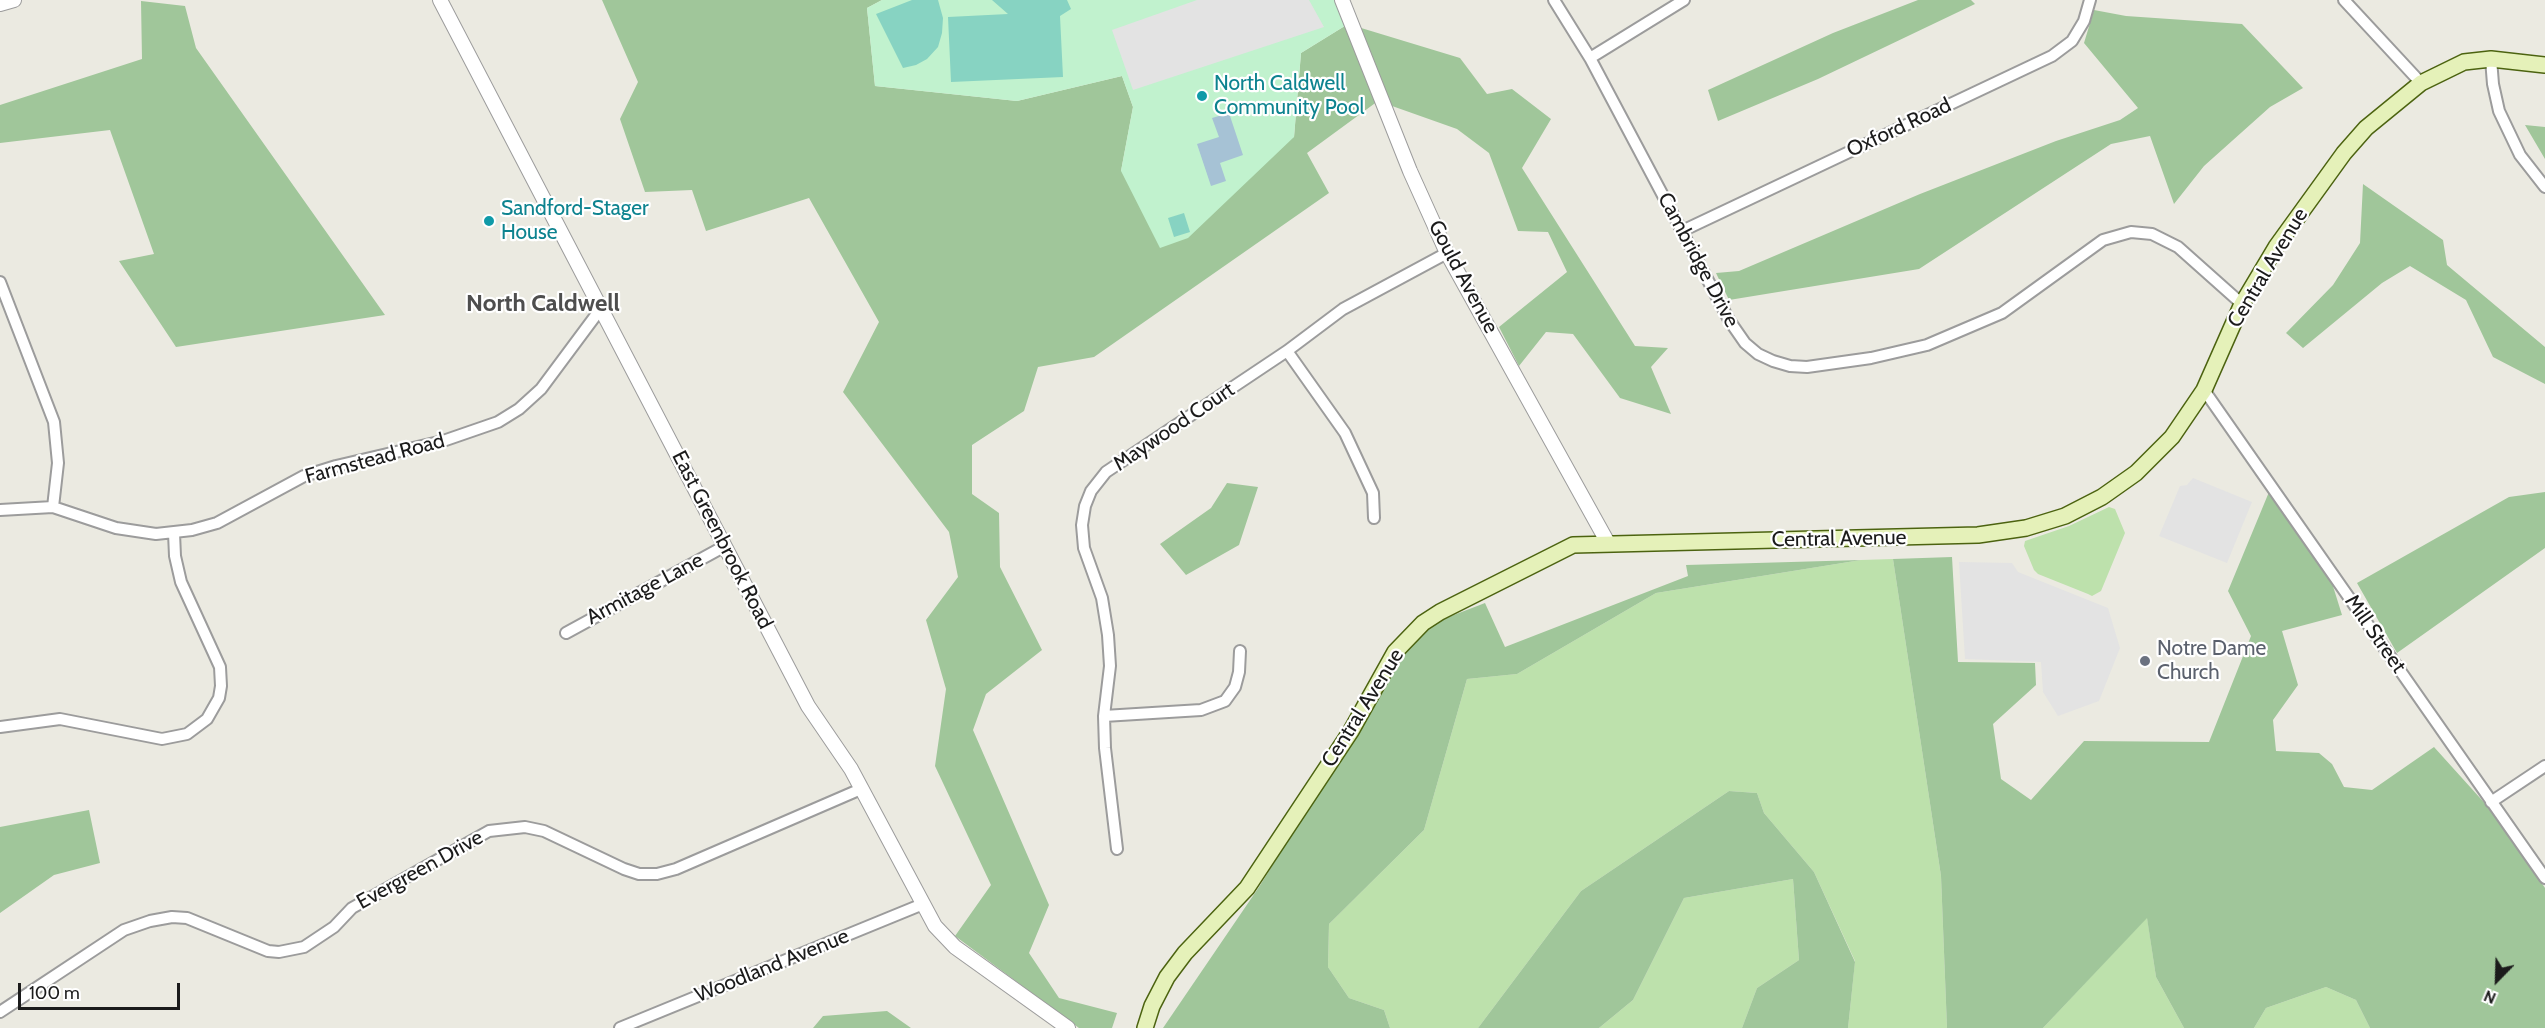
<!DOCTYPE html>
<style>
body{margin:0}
#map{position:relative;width:2545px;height:1028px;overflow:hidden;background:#ebeae1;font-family:Cabin,sans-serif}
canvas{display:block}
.north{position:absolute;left:2467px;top:950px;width:60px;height:60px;-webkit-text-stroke:4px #fff;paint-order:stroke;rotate:203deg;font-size:16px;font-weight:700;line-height:24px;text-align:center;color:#1b1b1b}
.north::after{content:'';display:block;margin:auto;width:21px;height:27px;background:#1b1b1b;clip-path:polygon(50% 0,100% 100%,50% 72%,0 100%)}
.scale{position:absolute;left:18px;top:983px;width:162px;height:27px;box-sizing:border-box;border:3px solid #1b1b1b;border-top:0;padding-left:8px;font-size:18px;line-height:21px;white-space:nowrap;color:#1b1b1b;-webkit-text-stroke:4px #fff;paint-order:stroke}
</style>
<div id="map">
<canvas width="2545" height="1028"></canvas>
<div class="north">N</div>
<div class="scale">100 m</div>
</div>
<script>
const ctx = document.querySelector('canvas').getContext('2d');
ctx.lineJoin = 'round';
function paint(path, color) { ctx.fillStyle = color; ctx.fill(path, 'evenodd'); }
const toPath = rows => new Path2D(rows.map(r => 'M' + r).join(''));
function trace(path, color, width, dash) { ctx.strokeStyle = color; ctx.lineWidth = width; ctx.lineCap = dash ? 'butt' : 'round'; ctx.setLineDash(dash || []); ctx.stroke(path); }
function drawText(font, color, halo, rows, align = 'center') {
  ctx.font = font + ' Cabin,sans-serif'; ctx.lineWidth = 4.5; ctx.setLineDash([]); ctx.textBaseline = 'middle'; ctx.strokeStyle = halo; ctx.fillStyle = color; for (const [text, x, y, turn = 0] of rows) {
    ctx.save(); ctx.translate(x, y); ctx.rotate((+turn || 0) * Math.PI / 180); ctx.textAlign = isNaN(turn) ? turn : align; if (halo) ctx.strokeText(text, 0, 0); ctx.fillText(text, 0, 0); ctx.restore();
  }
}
paint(toPath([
 [2109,507,2115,509,2125,533,2101,591,2092,596,2088,594,2038,574,2034,570,2024,546,2025,541,2069,526],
 [1893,559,1941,876,1947,1028,1848,1028,1855,961,1814,872,1764,813,1757,793,1729,791,1581,891,1478,1028,1390,1028,1384,1010,1349,998,1328,967,1329,924,1424,830,1467,679,1517,674,1656,593,1861,560],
 [1793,879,1799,960,1757,988,1742,1028,1599,1028,1633,1000,1684,898],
 [2147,917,2156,977,2184,1028,2043,1028],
 [2326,987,2356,1000,2370,1028,2254,1028,2266,1008]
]), '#bde1ac');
paint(toPath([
 [602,0,882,0,867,8,875,86,1017,101,1122,76,1133,107,1121,171,1294,137,1301,53,1348,24,1460,58,1487,94,1512,89,1551,119,1522,168,1635,346,1668,348,1651,367,1671,414,1620,398,1573,334,1546,332,1519,366,1499,327,1567,272,1548,232,1518,231,1489,153,1457,129,1378,101,1307,153,1329,193,1094,357,1038,367,1024,411,972,445,972,494,999,513,1000,567,1042,650,986,694,973,730,1049,905,1029,953,1059,998,1117,1013,1112,1028,1079,1028,955,936,991,885,935,766,946,689,926,620,958,577,949,532,843,392,879,322,809,198,706,231,692,190,645,192,620,119,638,82],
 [1918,0,1971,0,1975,4,1818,79,1718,121,1708,90,1833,33],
 [141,1,185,6,196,48,385,315,176,347,119,261,154,254,110,130,0,143,0,105,142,59],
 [2094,10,2126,16,2242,24,2303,88,2270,107,2204,166,2174,204,2150,136,2111,144,1919,269,1729,300,1716,273,1739,271,1920,194,2056,141,2120,120,2138,108,2084,43],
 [2525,125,2545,127,2545,159],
 [2363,184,2443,240,2447,265,2545,347,2545,384,2493,357,2466,300,2410,266,2382,283,2303,348,2286,333,2333,285,2360,243],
 [1227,483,1258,487,1239,545,1186,575,1160,544,1211,508],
 [2269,492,2332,583,2342,615,2282,631,2298,685,2273,720,2276,751,2319,753,2332,764,2344,787,2372,790,2434,747,2499,819,2545,888,2545,1028,2370,1028,2356,1000,2326,987,2266,1008,2254,1028,2184,1028,2156,977,2147,918,2043,1028,1947,1028,1941,876,1893,559,1952,557,1958,662,2035,663,2036,685,1993,724,2001,779,2031,800,2084,741,2209,742,2251,636,2228,591],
 [2545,492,2545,548,2397,653,2357,583,2509,497],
 [1861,560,1656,593,1517,674,1467,679,1424,830,1329,924,1328,967,1349,998,1384,1010,1390,1028,1163,1028,1259,887,1406,651,1433,623,1485,603,1505,647,1688,576,1686,565],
 [1729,791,1757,793,1764,813,1814,872,1855,962,1848,1028,1742,1028,1757,988,1799,960,1793,879,1684,898,1633,1000,1599,1028,1478,1028,1581,891],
 [89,810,100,863,54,875,0,913,0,827],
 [887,1011,911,1028,813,1028,823,1016]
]), '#a0c69a');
paint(toPath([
 [882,0,1335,0,1348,24,1301,53,1294,137,1188,238,1160,248,1121,171,1133,107,1122,76,1017,101,875,86,867,8]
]), '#c1f2ce');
paint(toPath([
 [912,0,938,0,943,18,942,33,938,47,927,59,916,65,903,68,876,14],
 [992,0,1067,0,1071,9,1060,16,1063,77,951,82,948,17,1008,14],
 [1184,213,1190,232,1174,237,1168,218]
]), '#87d3c2');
paint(toPath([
 [1197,0,1309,0,1324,27,1133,90,1112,30],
 [2193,478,2252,502,2227,563,2159,536,2180,486,2187,485],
 [1959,562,2012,563,2018,572,2108,608,2120,648,2099,701,2058,716,2043,692,2041,662,1965,659]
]), '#e3e3e3');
paint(toPath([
 [1229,113,1243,155,1220,163,1226,181,1211,186,1197,144,1219,137,1212,118]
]), '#a6c2d5');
const minor = toPath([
 [1554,0,1590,58,1729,320,1745,343,1758,354,1773,361,1790,366,1807,367,1871,358,1927,345,2002,313,2103,240,2131,232,2152,234,2178,247,2242,304],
 [2344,0,2421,83],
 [1590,58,1684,0],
 [2491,59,2493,84,2499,111,2520,155,2545,187],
 [1682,231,2052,56,2072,41,2084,21,2090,0],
 [0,282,54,422,58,463,53,507],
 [1287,351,1345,433,1373,493,1374,518],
 [2204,390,2545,878],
 [0,510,53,507,116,528,156,534,192,530,217,523,304,476,336,466,443,441,498,422,519,409,541,389,602,307],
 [566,633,725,546],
 [1104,716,1201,710,1225,701,1235,687,1239,672,1240,651],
 [0,727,60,719,162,739,187,734,207,719,219,698,221,686,220,667,181,582,175,556,174,533],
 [2491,802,2545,766],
 [1117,849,1105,748,1104,716,1110,666,1108,635,1102,598,1084,548,1082,525,1085,506,1091,491,1106,472,1287,351,1343,309,1447,253],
 [0,1012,124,930,150,921,172,917,187,918,268,951,279,952,304,947,334,927,352,908,489,831,525,827,544,831,624,869,639,874,657,874,676,869,861,789],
 [620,1028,923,904]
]);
const tertiary = toPath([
 [440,0,808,706,851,769,935,926,955,947,1068,1028],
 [1342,0,1410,171,1447,253,1608,543],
 [0,4,14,0]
]);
const secondary = toPath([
 [1145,1028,1152,1006,1167,977,1185,953,1247,888,1351,731,1395,652,1423,623,1440,612,1573,545,1978,535,2026,528,2065,516,2102,497,2136,473,2172,437,2204,390,2242,304,2276,247,2344,153,2366,128,2421,83,2464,62,2491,59,2545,65]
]);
trace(minor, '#9c9c9c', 14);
trace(tertiary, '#9c9c9c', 16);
trace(secondary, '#4c6310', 18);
trace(minor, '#fff', 10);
trace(tertiary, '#fff', 14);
trace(secondary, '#e5f1b9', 15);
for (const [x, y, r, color] of [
 [1202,96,6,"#0f9aa8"],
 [489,221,6,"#0f9aa8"],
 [2145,661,6,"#6b7280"]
]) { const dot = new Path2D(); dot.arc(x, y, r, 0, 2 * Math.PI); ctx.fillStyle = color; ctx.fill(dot); trace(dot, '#fff', 2); }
drawText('21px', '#0d838f', '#fff', [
 ["North Caldwell",1214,84],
 ["Community Pool",1214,108],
 ["Sandford-Stager",501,209],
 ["House",501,233]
], 'left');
drawText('21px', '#1b1b1b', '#fff', [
 ["Oxford Road",1899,128,-25],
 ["Cambridge Drive",1698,260,62],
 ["Central Avenue",2268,268,-59],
 ["Gould Avenue",1463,277,62],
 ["Maywood Court",1174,427,-34],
 ["Farmstead Road",375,459,-15],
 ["Central Avenue",1839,539,-1],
 ["East Greenbrook Road",722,540,63],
 ["Armitage Lane",645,589,-28],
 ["Mill Street",2375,634,55],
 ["Central Avenue",1363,708,-58],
 ["Evergreen Drive",420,870,-29],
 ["Woodland Avenue",772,966,-22]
]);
drawText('21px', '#5b616d', '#fff', [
 ["Notre Dame",2157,649],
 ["Church",2157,673]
], 'left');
drawText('bold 24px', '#4e4e4e', '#fff', [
 ["North Caldwell",543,304]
]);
</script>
